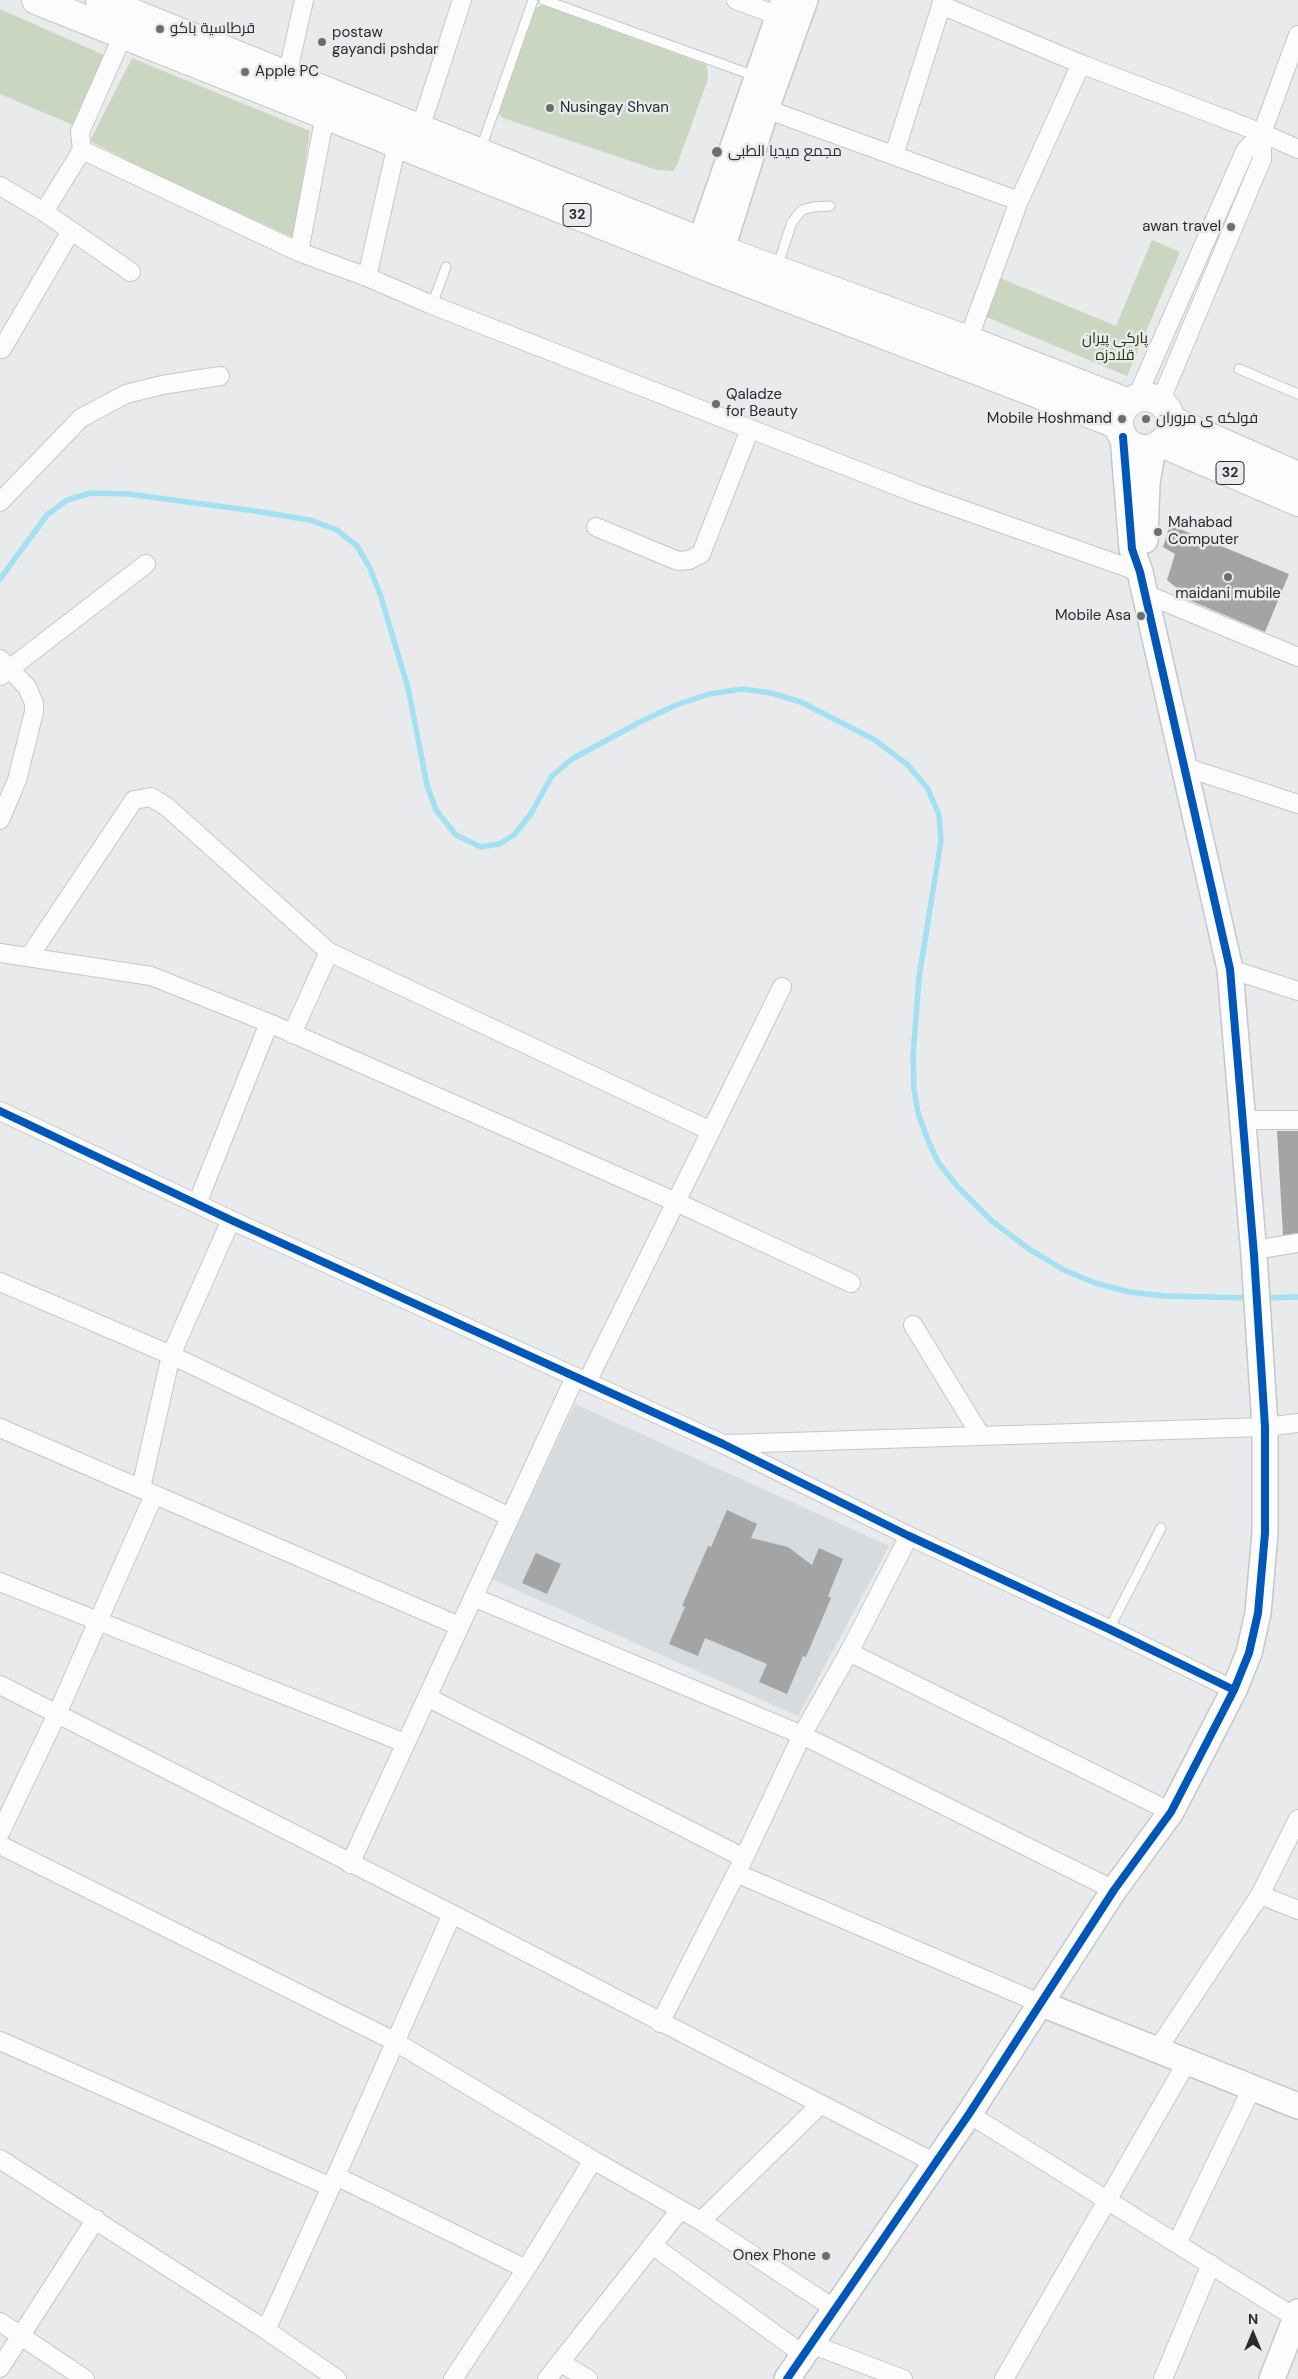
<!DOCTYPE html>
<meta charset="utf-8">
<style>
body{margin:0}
#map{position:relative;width:1298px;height:2379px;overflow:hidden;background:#e9eaec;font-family:"DM Sans",sans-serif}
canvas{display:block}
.north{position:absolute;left:1228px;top:2309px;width:50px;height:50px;-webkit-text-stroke:4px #e8eaed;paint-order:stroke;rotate:0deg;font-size:14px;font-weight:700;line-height:20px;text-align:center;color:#2a2b2c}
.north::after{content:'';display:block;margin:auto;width:18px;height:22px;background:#2a2b2c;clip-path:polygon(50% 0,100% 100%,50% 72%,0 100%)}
</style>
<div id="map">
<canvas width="1298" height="2379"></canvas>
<div class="north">N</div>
</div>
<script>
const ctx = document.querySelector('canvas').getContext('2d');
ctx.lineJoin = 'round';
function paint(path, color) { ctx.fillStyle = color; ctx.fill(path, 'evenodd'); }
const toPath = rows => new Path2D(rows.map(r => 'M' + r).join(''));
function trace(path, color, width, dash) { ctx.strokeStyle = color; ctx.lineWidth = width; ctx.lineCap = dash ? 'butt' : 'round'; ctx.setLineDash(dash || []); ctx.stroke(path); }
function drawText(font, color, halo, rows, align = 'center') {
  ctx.font = font + ' "DM Sans",Cairo,sans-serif'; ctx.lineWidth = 5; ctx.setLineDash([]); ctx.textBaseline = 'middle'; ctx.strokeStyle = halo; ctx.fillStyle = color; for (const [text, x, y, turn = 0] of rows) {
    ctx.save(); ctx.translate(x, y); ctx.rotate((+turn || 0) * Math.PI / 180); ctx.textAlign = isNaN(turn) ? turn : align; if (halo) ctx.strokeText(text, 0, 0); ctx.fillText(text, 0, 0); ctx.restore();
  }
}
paint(toPath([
 [575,1404,889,1546,798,1716,492,1579]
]), '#d5dbdf');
paint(toPath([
 [542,5,707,65,708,79,677,165,673,171,657,170,503,118,499,114,531,14,536,8],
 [0,9,106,56,73,125,0,94],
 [132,58,310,131,294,238,156,175,90,141],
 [1152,240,1180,252,1127,376,984,316,1000,278,1116,326]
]), '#cbd6c0');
trace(toPath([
 [0,579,47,515,67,500,91,493,128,494,255,511,310,520,337,530,357,546,370,568,381,597,408,688,427,785,436,810,456,835,481,847,499,844,514,835,530,815,552,776,572,759,640,722,676,705,709,694,742,689,771,693,801,702,875,740,908,765,928,789,939,815,941,841,919,977,913,1057,914,1089,918,1113,927,1138,938,1162,957,1186,992,1221,1029,1249,1064,1270,1095,1283,1129,1292,1165,1296,1251,1298],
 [1263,1298,1298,1297]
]), '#a3e0f2', 5.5);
paint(toPath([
 [1170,525,1289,574,1265,632,1177,595,1178,589,1167,580,1175,554,1163,547],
 [1277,1131,1298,1131,1298,1233,1283,1235],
 [727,1510,757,1524,751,1538,788,1547,812,1565,819,1548,843,1559,828,1596,831,1598,806,1657,803,1656,787,1694,759,1682,767,1664,705,1638,698,1656,669,1644,685,1607,682,1606,708,1546,711,1547],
 [536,1553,561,1564,547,1594,522,1583]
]), '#a4a4a4');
const lane = toPath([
 [544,0,755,76],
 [480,151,533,0],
 [777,268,792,222,802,210,813,207,830,206],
 [432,305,446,267],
 [1239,369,1298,394],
 [1109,1629,1161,1528]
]);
const street = toPath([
 [736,0,779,16],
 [941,5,1081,64,1262,133,1298,149],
 [285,85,304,0],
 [766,109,1019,201],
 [420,129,462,0],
 [82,150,299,252,367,277,432,305,915,493,1140,572],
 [894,155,943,0],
 [0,186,44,212,131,272],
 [44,212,82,150,80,132,123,35,126,25],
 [299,252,325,115],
 [367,277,397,144],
 [968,340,1019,201,1081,64],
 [2,349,71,231],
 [1136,399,1245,151,1262,133],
 [1160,402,1262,159,1262,133,1298,35],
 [0,502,81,418,126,394,162,385,220,376],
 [596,527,678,561,689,560,701,554,750,429],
 [1143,593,1298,657],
 [0,659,27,687,34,703,34,712,17,780,0,820],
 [0,676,146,564],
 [1182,766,1298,804],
 [0,953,151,976,269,1023,676,1202,851,1283],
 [29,957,134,800,151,797,167,807,329,952,711,1131],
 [1230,969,1298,991],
 [292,1034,329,952],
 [0,1111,231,1220,723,1444,909,1536,1109,1629,1234,1690],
 [1243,1120,1298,1120],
 [197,1204,269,1023],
 [1254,1250,1298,1243],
 [0,1282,171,1355,510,1517],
 [913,1325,981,1436],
 [587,1382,782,987],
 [0,1428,459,1626],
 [726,1444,1265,1427,1298,1423],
 [141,1488,171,1355,231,1220],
 [0,1582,405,1743],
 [473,1597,802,1735,1114,1890],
 [849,1652,1171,1812],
 [0,1685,452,1914,935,2163],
 [427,1697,744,1858],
 [0,1833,57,1714,154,1495],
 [0,1845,394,2041,593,2160,701,2221,835,2309],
 [350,1864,575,1377],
 [736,1873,1042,2004],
 [1260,1895,1298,1910],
 [660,2023,744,1858,802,1735,849,1652,909,1536],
 [0,2041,331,2187],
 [1157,2050,1260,1895,1298,1819],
 [969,2114,1296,2318],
 [0,2159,266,2330,337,2379],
 [336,2176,526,2269],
 [701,2221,820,2105],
 [1177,2243,1252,2088],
 [652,2245,804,2355],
 [0,2322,85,2379],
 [266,2330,331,2187,452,1914],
 [811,2344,903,2379],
 [560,2362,588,2379],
 [0,2368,96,2219],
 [453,2379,526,2269,593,2160],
 [547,2379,680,2210],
 [1004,2379,1187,2062],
 [1163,2379,1211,2264]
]);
const secondary = toPath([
 [694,260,784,0],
 [716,268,766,109,805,0],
 [1145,540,1147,483,1153,447],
 [1042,2004,1298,2106],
 [787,2379,969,2114,1114,1890,1171,1812,1234,1690,1249,1653,1258,1613,1265,1533,1265,1427,1254,1255,1230,969,1140,572,1132,549,1123,437],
 [1272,2379,1298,2312]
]);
const primary = toPath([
 [36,0,715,270,1119,425],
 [100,0,722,250,968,340,1129,403],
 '1119 423a26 26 0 1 1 52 0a26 26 0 1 1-52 0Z',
 [1171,420,1298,476],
 [1161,443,1298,502]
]);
trace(lane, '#c6c7c8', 11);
trace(street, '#c6c7c8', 20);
trace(secondary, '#c6c7c8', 28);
trace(primary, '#c6c7c8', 30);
trace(lane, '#fcfcfc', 9);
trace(street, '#fcfcfc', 18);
trace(secondary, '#fcfcfc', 25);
trace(primary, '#fcfcfc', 28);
trace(toPath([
 [0,1111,231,1220,723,1444,909,1536,1109,1629,1234,1690],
 [787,2379,969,2114,1114,1890,1171,1812,1234,1690,1249,1653,1258,1613,1265,1533,1265,1427,1254,1255,1230,969,1140,572,1132,549,1123,437]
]), '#0057b8', 8);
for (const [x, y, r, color] of [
 [160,29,5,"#6d6e6f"],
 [322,42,5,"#6d6e6f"],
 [245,72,5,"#6d6e6f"],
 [550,108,5,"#6d6e6f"],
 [717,152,6,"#6d6e6f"],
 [1231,227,5,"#6d6e6f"],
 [716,404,5,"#6d6e6f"],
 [1122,419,5,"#6d6e6f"],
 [1146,419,5,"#6d6e6f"],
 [1158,532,5,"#6d6e6f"],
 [1228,577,5,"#6d6e6f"],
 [1141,616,5,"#6d6e6f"],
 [826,2256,5,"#6d6e6f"]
]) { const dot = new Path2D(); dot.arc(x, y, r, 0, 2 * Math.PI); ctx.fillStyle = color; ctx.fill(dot); trace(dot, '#e8eaed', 2); }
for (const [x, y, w] of [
 [577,215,28],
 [1230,473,28]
]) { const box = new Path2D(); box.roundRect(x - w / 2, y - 11.5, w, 23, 4); ctx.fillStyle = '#e8eaed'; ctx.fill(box); trace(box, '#2a2b2c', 1); }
drawText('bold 14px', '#2a2b2c', null, [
 ["32",577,215],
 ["32",1230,473]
]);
drawText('15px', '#2a2b2c', '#e8eaed', [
 ["قرطاسية باكو",170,29],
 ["postaw",332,33],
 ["gayandi pshdar",332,50],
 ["Apple PC",255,72],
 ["Nusingay Shvan",560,108],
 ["مجمع میدیا الطبی",728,152],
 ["awan travel",1221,227,"right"],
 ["Qaladze",726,395],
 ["for Beauty",726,412],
 ["Mobile Hoshmand",1112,419,"right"],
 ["فولکه ی مروران",1156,419],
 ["Mahabad",1168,523],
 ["Computer",1168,540],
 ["maidani mubile",1228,594,"center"],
 ["Mobile Asa",1131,616,"right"],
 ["Onex Phone",816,2256,"right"]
], 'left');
drawText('15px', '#253506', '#e8eaed', [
 ["پارکی پیران",1115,339],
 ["قلادزه",1115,356]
]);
</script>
